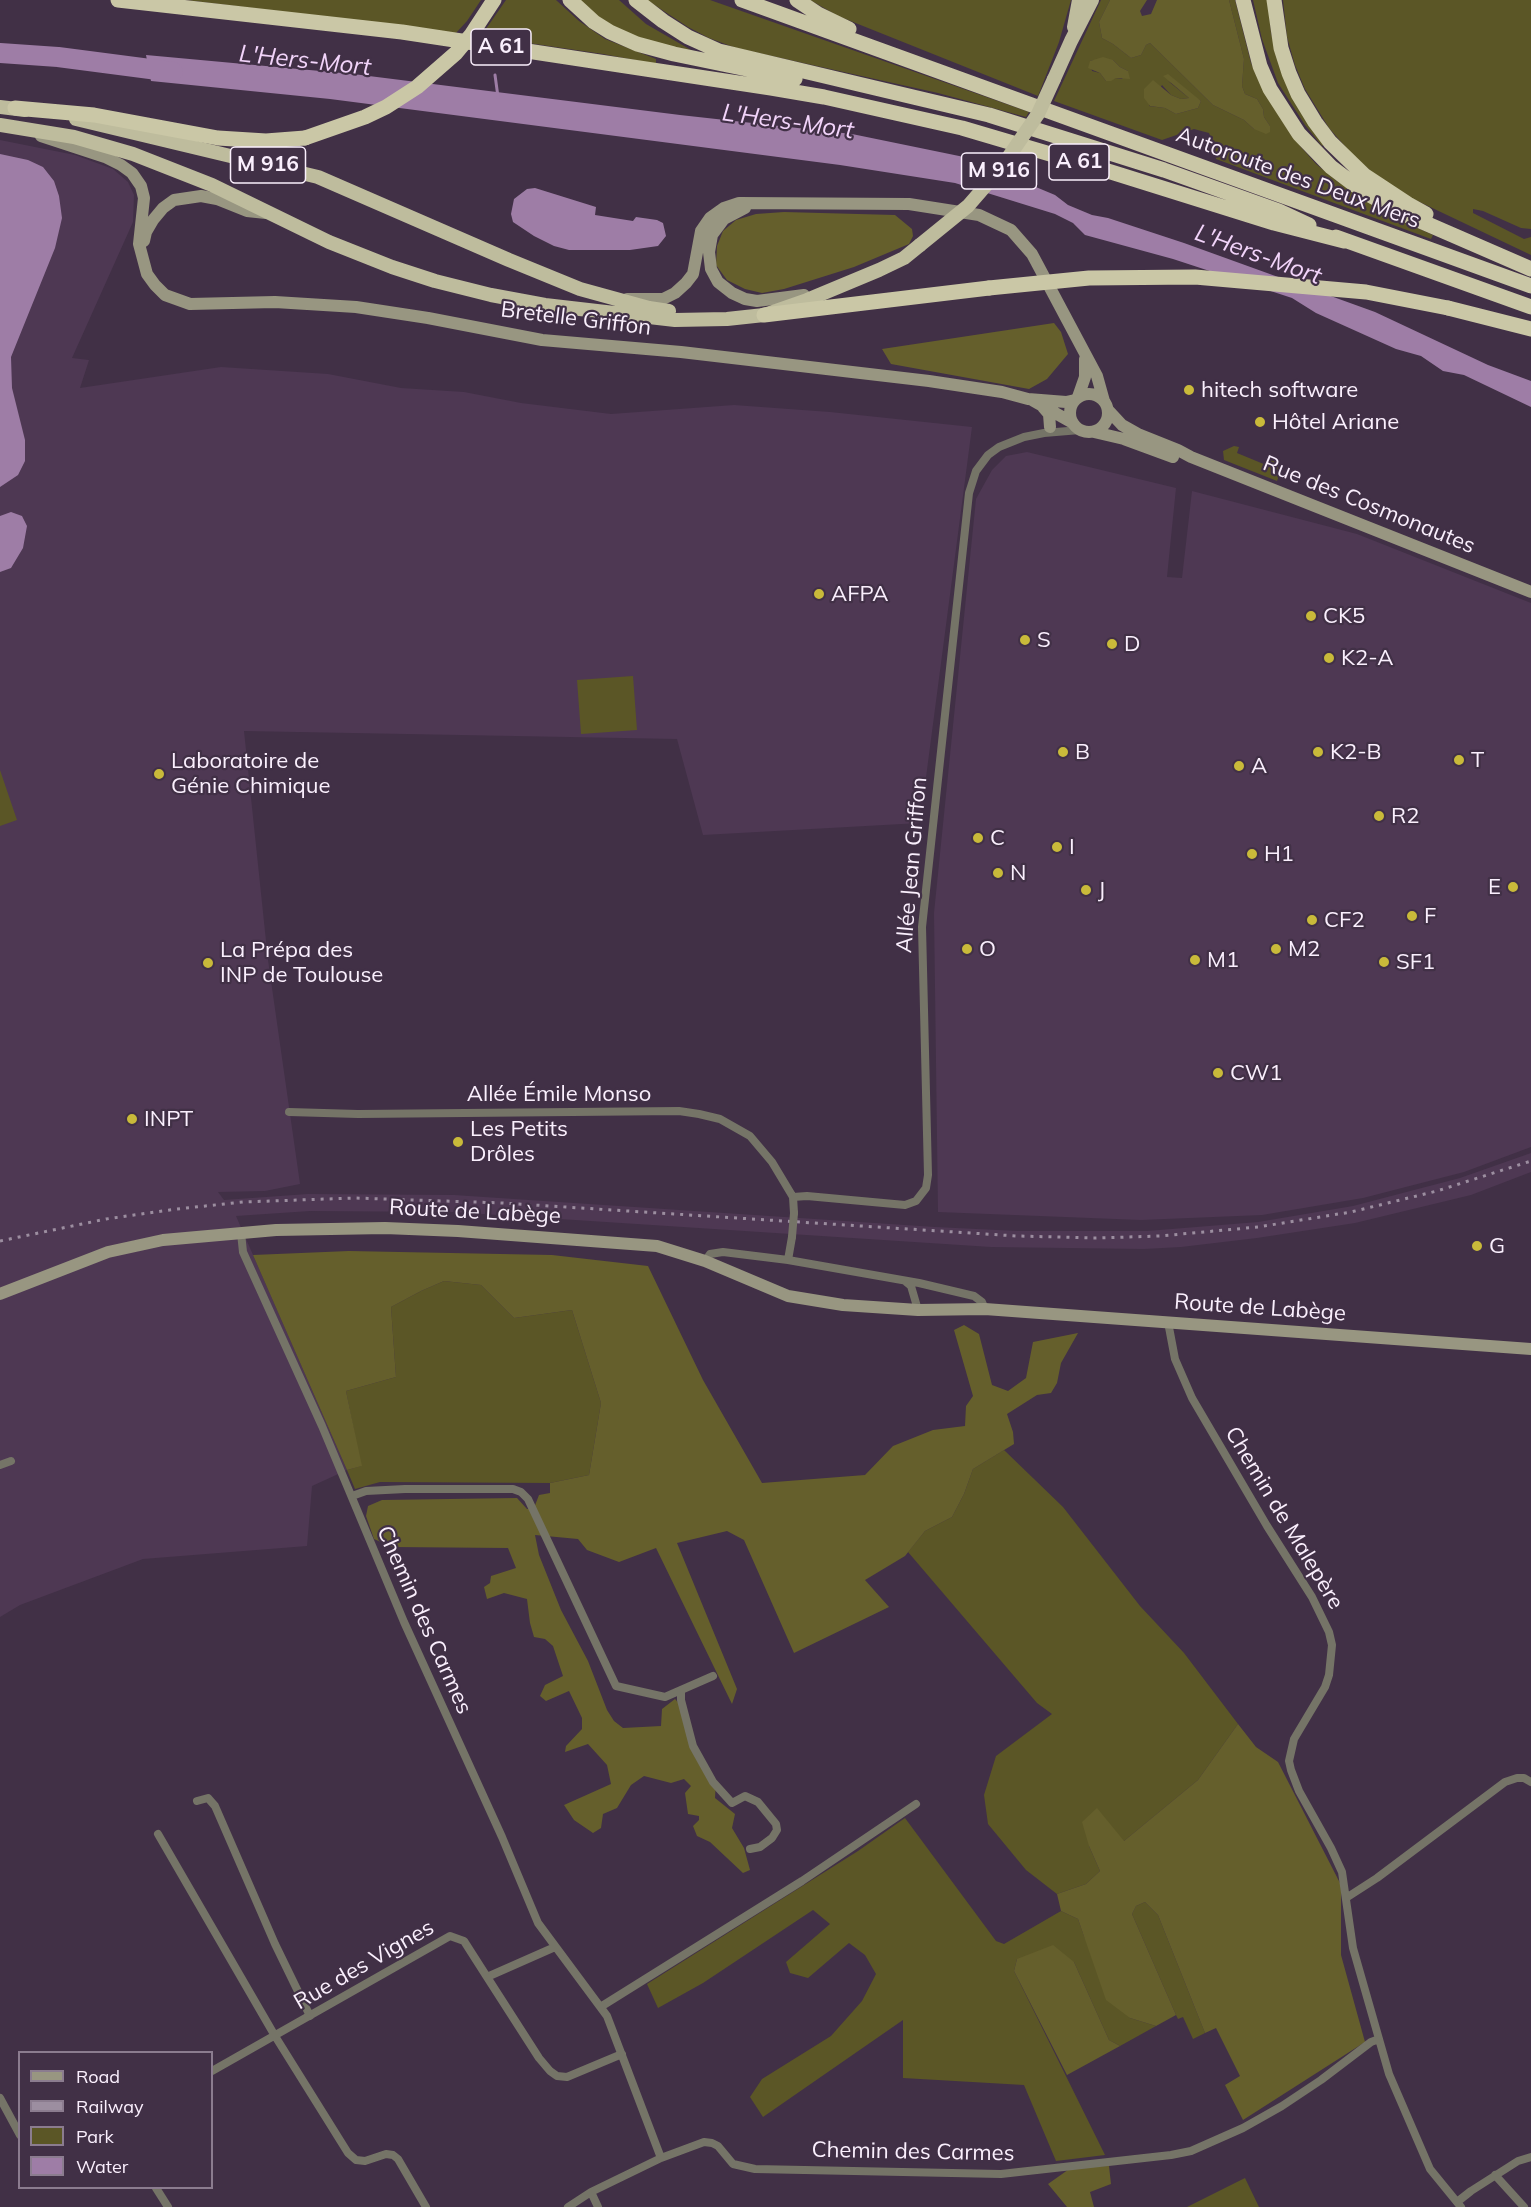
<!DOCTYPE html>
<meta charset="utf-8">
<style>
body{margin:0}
#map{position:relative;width:1531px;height:2207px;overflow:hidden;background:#413046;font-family:Mulish,sans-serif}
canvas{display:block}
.legend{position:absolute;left:18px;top:2051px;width:195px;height:138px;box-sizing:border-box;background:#413046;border:2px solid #8b7c8f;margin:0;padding:8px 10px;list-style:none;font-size:18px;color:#faeffd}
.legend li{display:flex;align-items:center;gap:12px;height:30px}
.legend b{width:30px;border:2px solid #8b7c8f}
</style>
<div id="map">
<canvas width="1531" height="2207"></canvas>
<ul class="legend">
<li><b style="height:8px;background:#989681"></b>Road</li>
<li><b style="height:8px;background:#9c8ea0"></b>Railway</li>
<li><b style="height:16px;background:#5b5626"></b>Park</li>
<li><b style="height:16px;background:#9e7da6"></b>Water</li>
</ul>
</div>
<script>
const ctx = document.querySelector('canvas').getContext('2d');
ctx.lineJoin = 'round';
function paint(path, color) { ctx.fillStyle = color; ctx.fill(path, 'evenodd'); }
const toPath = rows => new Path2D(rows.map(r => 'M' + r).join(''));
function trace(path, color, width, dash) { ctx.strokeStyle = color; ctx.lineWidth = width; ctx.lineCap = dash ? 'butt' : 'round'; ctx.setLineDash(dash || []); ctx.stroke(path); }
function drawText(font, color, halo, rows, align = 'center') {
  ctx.font = font + ' Mulish,sans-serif'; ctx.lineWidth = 4.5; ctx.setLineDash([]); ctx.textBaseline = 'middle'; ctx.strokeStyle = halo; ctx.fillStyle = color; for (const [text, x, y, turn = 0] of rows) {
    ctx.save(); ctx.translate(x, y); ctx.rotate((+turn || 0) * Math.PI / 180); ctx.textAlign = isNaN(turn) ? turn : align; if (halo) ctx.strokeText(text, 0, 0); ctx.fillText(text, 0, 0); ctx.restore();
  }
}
paint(toPath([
 [0,140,75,155,113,169,128,182,134,195,133,222,72,358,89,360,80,388,221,367,328,374,401,388,464,392,521,403,611,414,734,405,830,412,972,427,920,823,703,835,677,739,244,731,268,960,300,1184,265,1191,218,1192,224,1200,308,1194,454,1195,935,1227,1018,1231,1147,1231,1258,1222,1353,1206,1460,1178,1531,1153,1531,1172,1471,1195,1355,1223,1257,1238,1181,1247,1144,1249,991,1247,452,1212,310,1211,236,1216,347,1470,312,1486,307,1546,143,1559,20,1605,0,1617],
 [1027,452,1176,488,1167,577,1182,578,1192,491,1357,534,1531,603,1531,1147,1464,1172,1363,1198,1262,1215,1141,1220,938,1212,934,913,976,499,992,470,1006,456]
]), '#4e3853');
paint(toPath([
 [186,0,481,0,467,21,456,33],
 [506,0,556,0,579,21,605,39,656,59,656,64,603,54,481,36],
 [577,0,619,0,646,24,691,50,655,44,610,26],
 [647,0,710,0,1029,112,1026,117,938,93,736,48,709,38,688,27],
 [810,0,1071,0,1059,42,1038,96,838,16],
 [1101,0,1110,0,1099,22,1102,38,1113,44,1131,58,1141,55,1146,45,1150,43,1213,105,1244,120,1254,129,1270,126,1264,117,1263,109,1257,99,1245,94,1242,86,1244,59,1229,0,1235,0,1251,63,1259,81,1285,125,1301,147,1316,164,1337,181,1393,217,1433,235,1431,239,1216,159,1214,145,1209,133,1194,129,1162,140,1054,101],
 [1095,60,1113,60,1120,67,1128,71,1122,79,1116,78,1106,81,1100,73,1092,71,1090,61],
 [1168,81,1201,101,1198,108,1176,114,1165,108,1149,106,1162,85,1171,95,1181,99,1189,98],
 [1253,0,1268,0,1271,33,1280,63,1325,143,1322,146,1305,125,1278,83,1262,39],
 [1283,0,1531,0,1531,229,1521,228,1483,211,1473,209,1473,213,1524,239,1531,237,1531,255,1405,195,1374,174,1350,152,1329,128,1305,89,1295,65,1287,37],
 [1234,446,1239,447,1237,453,1266,465,1268,459,1276,462,1281,471,1277,481,1224,460,1223,451],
 [633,676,637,730,581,734,577,680],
 [0,770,17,820,0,826],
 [444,1281,481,1285,514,1318,572,1310,601,1403,589,1475,550,1483,380,1482,355,1489,347,1470,361,1466,346,1391,396,1377,391,1307,421,1291],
 [1004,1450,1063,1507,1140,1606,1184,1653,1238,1724,1198,1780,1124,1841,1089,1846,1100,1871,1086,1884,1057,1894,1026,1870,988,1824,984,1795,996,1756,1052,1714,1037,1703,908,1552,925,1531,952,1517,964,1494,973,1469],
 [905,1818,996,1941,1004,1944,1061,1911,1078,1919,1084,1936,1130,2018,1156,2026,1120,2046,1109,2040,1074,1962,1017,1959,1014,1971,1105,2155,1056,2161,1024,2085,903,2078,903,2020,763,2117,750,2097,762,2079,831,2036,862,2001,876,1974,865,1955,849,1943,808,1978,790,1973,786,1962,830,1924,813,1910,703,1983,658,2008,647,1984,858,1851],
 [1145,1902,1158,1915,1205,2033,1193,2039,1183,2017,1178,2019,1176,2015,1132,1914,1136,1906],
 [1245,2178,1259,2207,1187,2207]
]), '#5b5626');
paint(toPath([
 [1110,0,1147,0,1140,11,1142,16,1151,14,1157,0,1229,0,1244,59,1242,86,1245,94,1257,99,1263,109,1264,117,1270,126,1270,132,1266,134,1254,129,1244,120,1213,105,1150,43,1146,45,1141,55,1131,58,1113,44,1102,38,1099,22],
 [1103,57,1113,60,1120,67,1128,71,1130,79,1116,78,1111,81,1106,81,1100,73,1088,68,1090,61],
 [1168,74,1201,101,1198,108,1176,114,1165,108,1150,106,1144,98,1144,89,1153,80,1171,95,1181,99,1189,98,1163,76],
 [784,212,895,215,912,229,913,236,909,244,854,267,784,289,762,293,745,289,727,280,716,265,717,246,723,231,736,220,756,214],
 [1054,323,1061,332,1068,354,1047,379,1029,389,891,364,882,349],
 [349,1251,552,1255,648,1266,703,1380,762,1483,865,1475,893,1446,933,1430,965,1426,966,1406,973,1396,954,1330,964,1325,979,1334,992,1385,1008,1391,1026,1378,1033,1342,1078,1333,1061,1363,1057,1383,1051,1393,1037,1395,1007,1414,1013,1432,1014,1444,973,1469,964,1494,952,1517,925,1531,905,1556,865,1580,889,1607,794,1653,744,1540,727,1531,677,1543,737,1689,732,1704,656,1548,619,1562,587,1550,578,1539,535,1535,539,1555,561,1610,588,1661,607,1710,614,1721,623,1728,661,1726,662,1709,675,1699,685,1710,695,1744,716,1781,715,1798,735,1814,732,1828,744,1848,750,1870,743,1873,710,1842,697,1836,693,1826,699,1820,699,1816,688,1814,685,1793,691,1786,684,1779,671,1783,644,1776,631,1785,617,1808,603,1814,601,1828,593,1833,574,1820,564,1805,611,1784,607,1765,588,1744,565,1752,566,1746,582,1729,582,1718,569,1691,546,1701,540,1696,545,1685,563,1676,553,1646,545,1639,534,1637,530,1623,527,1599,504,1593,487,1599,484,1587,490,1583,491,1576,516,1568,508,1548,392,1547,374,1539,366,1516,368,1506,382,1500,517,1498,527,1509,534,1508,539,1495,550,1493,550,1483,589,1475,601,1403,572,1310,514,1318,481,1285,444,1281,421,1291,391,1307,396,1377,346,1391,362,1466,347,1470,253,1255],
 [1238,1724,1256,1747,1278,1762,1341,1885,1341,1955,1365,2042,1243,2120,1225,2085,1240,2076,1216,2028,1205,2033,1158,1915,1145,1902,1136,1906,1132,1914,1176,2015,1156,2026,1130,2018,1106,2000,1078,1919,1061,1911,1057,1894,1086,1884,1100,1871,1089,1846,1082,1822,1097,1808,1124,1841,1198,1780],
 [1053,1945,1074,1962,1109,2040,1120,2046,1067,2075,1014,1971,1017,1959],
 [1109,2166,1111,2184,1090,2192,1094,2207,1067,2207,1048,2184,1072,2167]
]), '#655f2c');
paint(toPath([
 [146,55,353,74,680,115,852,134,964,157,1055,195,1068,205,1092,215,1108,218,1184,243,1375,312,1488,365,1531,381,1531,407,1464,375,1443,371,1421,356,1396,349,1316,313,1292,298,1173,259,1085,235,1073,223,1055,214,955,183,840,165,330,99,151,81],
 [0,154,28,160,43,167,54,181,59,196,62,218,55,248,11,357,12,388,25,440,25,461,18,475,0,487],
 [535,188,596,207,595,215,633,221,636,217,657,220,663,223,666,236,658,246,630,250,569,250,554,246,534,236,513,222,511,214,514,199,527,189],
 [11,512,22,516,27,526,23,548,11,568,0,572,0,516]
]), '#9e7da6');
trace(toPath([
 [495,75,498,97]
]), '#9e7da6', 3);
trace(toPath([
 [0,53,58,57,173,72]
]), '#9e7da6', 20);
trace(toPath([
 [289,1112,358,1114,679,1111,699,1114,720,1119,750,1136,772,1162,793,1197,794,1213],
 [793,1197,807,1196,905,1205,916,1201,926,1188,928,1175,922,927,969,493,976,471,988,455,999,447,1024,437,1044,433,1080,430],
 [241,1233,243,1252,322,1426,404,1622,502,1837,538,1923,607,2016,661,2158],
 [788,1260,792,1237],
 [705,1261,710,1254,723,1252,788,1260,919,1283,974,1296,982,1302,985,1309],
 [906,1282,911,1286,918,1310],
 [1168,1322,1175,1359,1192,1398,1267,1526,1312,1597,1329,1632,1332,1645,1329,1675,1325,1687,1294,1739,1289,1761,1291,1770,1299,1791,1331,1848,1342,1872,1353,1948,1389,2074,1430,2169,1461,2207],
 [0,1465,11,1461],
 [352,1496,366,1491,405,1489,513,1489,521,1492,528,1499,616,1686,665,1697,713,1676],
 [681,1690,681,1700,693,1746,713,1782,732,1803,745,1796,758,1802,776,1824,777,1830,772,1838,760,1847,750,1849],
 [197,1801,208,1798,215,1806,275,1944,310,2016],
 [158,1834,275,2036,348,2153,356,2160,365,2161,386,2154,393,2155,398,2159,426,2207],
 [1346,1898,1377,1878,1505,1782,1517,1778,1524,1778,1531,1782],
 [487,1977,539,2058,550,2071,557,2076,567,2077,622,2054],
 [602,2006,802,1881,916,1804],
 [212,2071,450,1936,464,1941,487,1977,555,1947],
 [0,2098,20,2135],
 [1495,2175,1524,2207],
 [156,2188,168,2207],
 [591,2192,598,2207],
 [1457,2202,1471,2191,1518,2161,1531,2157],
 [568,2207,591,2192,661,2158,704,2142,712,2143,718,2146,733,2164,755,2169,1001,2174,1171,2155,1191,2151,1243,2128,1282,2106,1321,2080,1371,2042,1379,2039]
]), '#757467', 8);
trace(toPath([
 [41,136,105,157,121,165,132,173,141,186,144,198,139,244,147,274,155,285,165,295,190,304,275,302,356,307,428,318,542,340,681,352,929,381,1002,392,1028,399,1066,402,1075,400],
 [745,208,724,219,712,235,709,252,711,269,718,282,732,293,745,299,757,301,804,295],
 [144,241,146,232,153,220,163,208,174,200,201,196,217,199,247,211,266,213],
 [627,299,663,299,675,293,686,283,693,274,701,231,710,218,724,208,739,203,909,204,979,215,1011,230,1032,254,1097,376,1104,401],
 '1070 413a19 19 0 1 1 38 0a19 19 0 1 1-38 0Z',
 [1078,397,1085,377,1085,359],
 [1032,400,1073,423],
 [1043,407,1049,414,1050,427],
 [1109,411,1122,425,1138,434,1178,450,1191,457,1531,592],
 [1094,432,1124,439,1173,457],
 [0,1294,108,1252,163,1240,276,1230,385,1228,458,1231,657,1246,705,1261,788,1296,843,1305,918,1310,985,1309,1531,1349]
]), '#989681', 12);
trace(toPath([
 [1074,27,1079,0],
 [1054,79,1071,41,1092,0],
 [0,107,25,110],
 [76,119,318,177,509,260,580,289,649,308,669,311],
 [0,125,74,137,133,154,212,185,329,242,392,267,435,281,491,295,545,305,675,320,727,319,764,315,807,300,879,270,904,258,920,245]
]), '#bebc9d', 14);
trace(toPath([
 [118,0,402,32,771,88,824,97,962,128,1111,172,1274,223,1344,241],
 [570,0,594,22,610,32,637,44,674,54,795,79],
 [636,0,663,21,688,37,719,51,989,115,1164,170,1279,211,1309,225],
 [742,0,1531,286],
 [797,0,818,14,849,29],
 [1243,0,1260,66,1270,89,1299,134,1331,167,1364,192,1402,213,1531,269],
 [1274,0,1281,48,1289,73,1298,94,1315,122,1330,142,1364,175,1408,204,1426,214],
 [15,108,94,115,218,138,266,141,305,138],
 [1336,237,1531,307],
 [1448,308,1531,329],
 [764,315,989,288]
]), '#cac7a6', 15);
trace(toPath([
 [0,1241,106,1219,177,1209,243,1202,355,1198,503,1203,1017,1236,1096,1238,1160,1236,1258,1227,1351,1212,1437,1191,1531,1161]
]), '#9c8ea0', 3, [3, 6]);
trace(toPath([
 [792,1237,794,1213]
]), '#757467', 8);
trace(toPath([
 [920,245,968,206,1001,168,1038,114,1054,79]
]), '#bebc9d', 14);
trace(toPath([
 [305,138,365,117,386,107,417,87,456,53,471,35,494,0],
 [989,288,1089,278,1195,277,1366,292,1448,308]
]), '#cac7a6', 15);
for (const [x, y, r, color] of [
 [1189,390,6,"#c9ba3a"],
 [1260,422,6,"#c9ba3a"],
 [819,594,6,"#c9ba3a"],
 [1311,616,6,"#c9ba3a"],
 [1025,640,6,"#c9ba3a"],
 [1112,644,6,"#c9ba3a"],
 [1329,658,6,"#c9ba3a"],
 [1063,752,6,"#c9ba3a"],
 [1318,752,6,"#c9ba3a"],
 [1459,760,6,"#c9ba3a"],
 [1239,766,6,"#c9ba3a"],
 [159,774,6,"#c9ba3a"],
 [1379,816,6,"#c9ba3a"],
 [978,838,6,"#c9ba3a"],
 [1057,847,6,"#c9ba3a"],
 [1252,854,6,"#c9ba3a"],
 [998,873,6,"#c9ba3a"],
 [1513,887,6,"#c9ba3a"],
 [1086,890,6,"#c9ba3a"],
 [1412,916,6,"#c9ba3a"],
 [1312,920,6,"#c9ba3a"],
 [967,949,6,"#c9ba3a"],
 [1276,949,6,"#c9ba3a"],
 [1195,960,6,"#c9ba3a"],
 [1384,962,6,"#c9ba3a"],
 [208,963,6,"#c9ba3a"],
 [1218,1073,6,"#c9ba3a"],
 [132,1119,6,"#c9ba3a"],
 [458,1142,6,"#c9ba3a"],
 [1477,1246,6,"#c9ba3a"]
]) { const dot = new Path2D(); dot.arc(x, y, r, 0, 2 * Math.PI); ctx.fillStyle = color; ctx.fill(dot); trace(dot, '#413046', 2); }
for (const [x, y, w] of [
 [501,47,60],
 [1079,162,60],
 [268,165,75],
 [999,171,75]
]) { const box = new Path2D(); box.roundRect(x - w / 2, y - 18, w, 36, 4.5); ctx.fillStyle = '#413046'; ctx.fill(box); trace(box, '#faeffd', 1.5); }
drawText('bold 21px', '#faeffd', null, [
 ["A 61",501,47],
 ["A 61",1079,162],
 ["M 916",268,165],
 ["M 916",999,171]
]);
drawText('22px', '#faeffd', '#413046', [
 ["Autoroute des Deux Mers",1298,178,20],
 ["Bretelle Griffon",576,319,7],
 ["Rue des Cosmonautes",1369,505,22],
 ["Allée Jean Griffon",912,865,-85],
 ["Allée Émile Monso",559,1094],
 ["Route de Labège",475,1212,3],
 ["Route de Labège",1260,1308,4],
 ["Chemin de Malepère",1284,1518,59],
 ["Chemin des Carmes",424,1620,66],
 ["Rue des Vignes",364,1965,-30],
 ["Chemin des Carmes",913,2152,1]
]);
drawText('22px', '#faeffd', '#413046', [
 ["hitech software",1201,390],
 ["Hôtel Ariane",1272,422],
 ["AFPA",831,594],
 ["CK5",1323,616],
 ["S",1037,640],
 ["D",1124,644],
 ["K2-A",1341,658],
 ["B",1075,752],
 ["K2-B",1330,752],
 ["T",1471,760],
 ["Laboratoire de",171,761],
 ["Génie Chimique",171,786],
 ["A",1251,766],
 ["R2",1391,816],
 ["C",990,838],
 ["I",1069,847],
 ["H1",1264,854],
 ["N",1010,873],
 ["E",1501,887,"right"],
 ["J",1098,890],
 ["F",1424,916],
 ["CF2",1324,920],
 ["O",979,949],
 ["M2",1288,949],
 ["La Prépa des",220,950],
 ["INP de Toulouse",220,975],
 ["M1",1207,960],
 ["SF1",1396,962],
 ["CW1",1230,1073],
 ["INPT",144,1119],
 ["Les Petits",470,1129],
 ["Drôles",470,1154],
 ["G",1489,1246]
], 'left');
drawText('italic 24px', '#f2d4fa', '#413046', [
 ["L'Hers-Mort",305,61,6],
 ["L'Hers-Mort",788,122,8],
 ["L'Hers-Mort",1258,255,20]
]);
</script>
